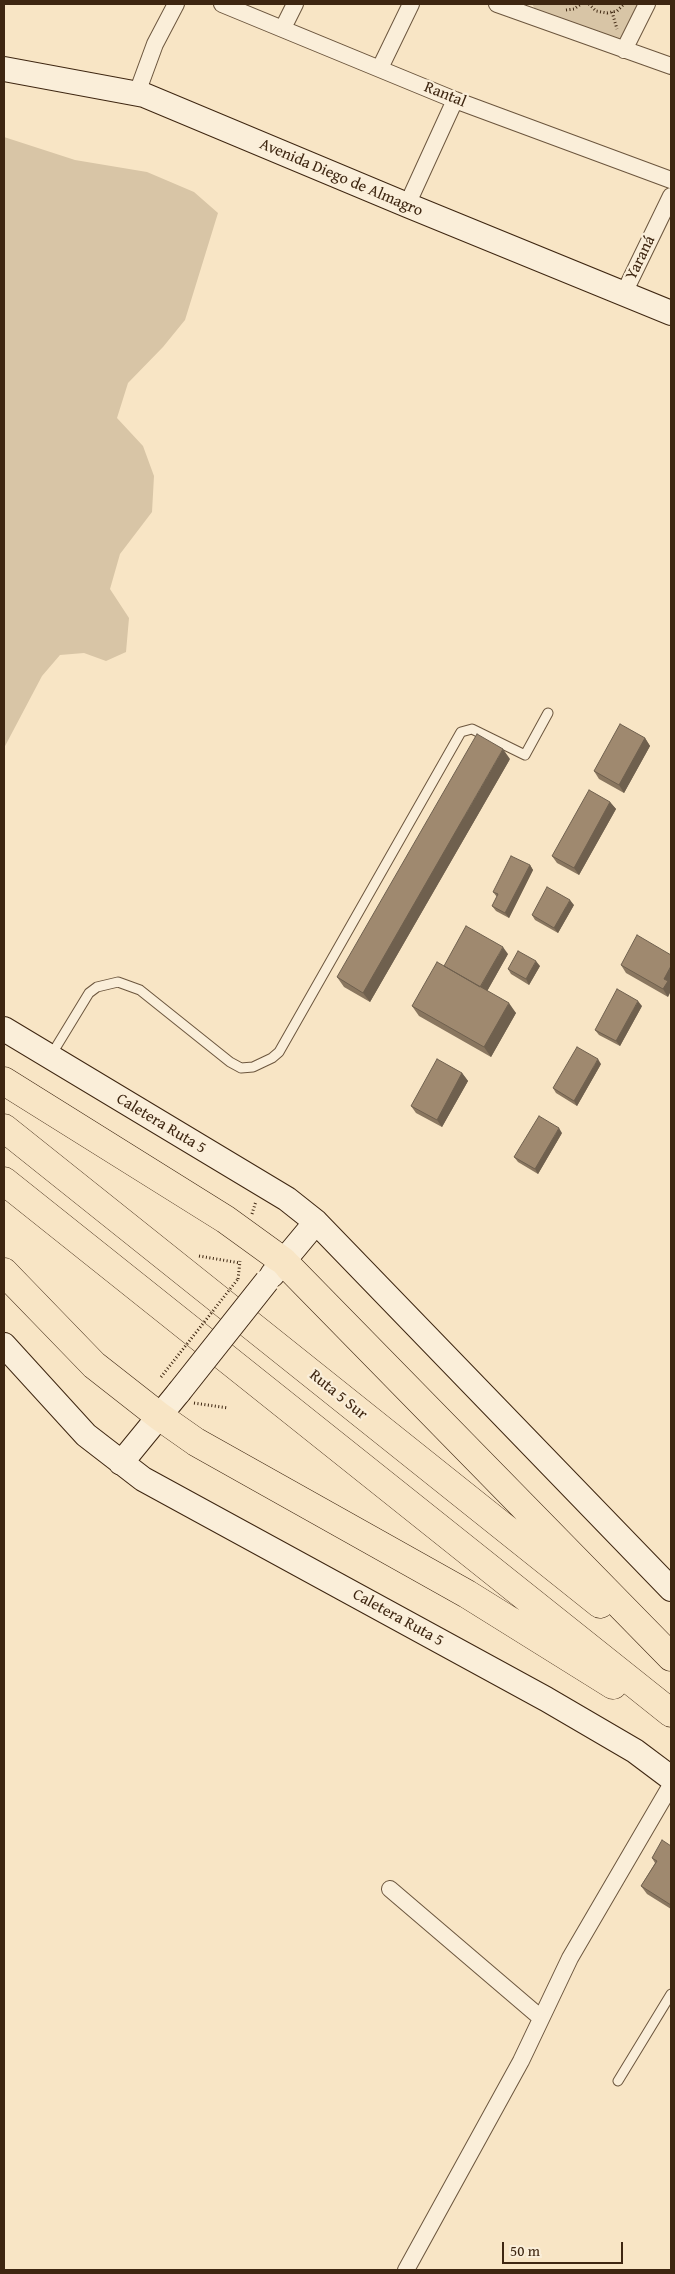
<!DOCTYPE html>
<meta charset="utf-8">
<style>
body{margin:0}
#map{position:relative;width:675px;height:2274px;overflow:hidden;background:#f8e5c5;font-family:"Gentium Book Plus",serif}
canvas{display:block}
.frame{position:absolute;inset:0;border:5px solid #3e2611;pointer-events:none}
.scale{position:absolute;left:502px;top:2242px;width:121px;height:22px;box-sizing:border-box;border:2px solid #3e2611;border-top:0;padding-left:6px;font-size:15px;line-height:18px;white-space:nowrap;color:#3e2611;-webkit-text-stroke:4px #faeed9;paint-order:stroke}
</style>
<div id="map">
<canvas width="675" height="2274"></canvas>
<div class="frame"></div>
<div class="scale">50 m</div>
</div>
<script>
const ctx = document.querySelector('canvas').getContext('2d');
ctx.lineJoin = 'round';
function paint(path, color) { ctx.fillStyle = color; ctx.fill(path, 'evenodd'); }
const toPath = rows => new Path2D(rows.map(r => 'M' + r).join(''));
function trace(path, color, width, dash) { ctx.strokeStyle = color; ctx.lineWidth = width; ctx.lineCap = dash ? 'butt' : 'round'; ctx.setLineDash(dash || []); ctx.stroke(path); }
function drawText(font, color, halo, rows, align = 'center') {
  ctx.font = font + ' "Gentium Book Plus",serif'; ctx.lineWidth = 4.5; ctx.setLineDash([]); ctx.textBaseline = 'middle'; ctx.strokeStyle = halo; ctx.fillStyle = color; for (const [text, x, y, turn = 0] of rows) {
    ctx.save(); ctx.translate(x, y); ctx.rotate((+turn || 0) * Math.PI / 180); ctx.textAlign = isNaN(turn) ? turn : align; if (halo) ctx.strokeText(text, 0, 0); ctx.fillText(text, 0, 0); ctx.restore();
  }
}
paint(toPath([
 [532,4,641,4,625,36,619,40,535,9],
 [4,137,75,160,147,172,194,192,218,213,185,320,163,347,128,383,117,418,143,446,154,476,152,512,120,554,110,589,129,618,126,652,106,661,84,653,60,655,42,676,4,748]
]), '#d8c5a6');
const lane = toPath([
 [50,1057,89,993,97,987,118,982,140,990,230,1062,241,1068,253,1067,272,1058,279,1052,461,732,472,729,525,755,548,713],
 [618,2081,671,1994]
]);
const street = toPath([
 [222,4,455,100,671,180],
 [497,4,671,66],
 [283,28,295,4],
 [624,50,647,4],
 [380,68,411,4],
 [137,93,155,44,176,4],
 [407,205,455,100],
 [624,293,671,196],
 [390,1889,541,2018],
 [406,2270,521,2061,570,1958,671,1785]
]);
const secondary = toPath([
 [4,69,144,95,407,205,671,313],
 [4,1029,287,1199,316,1222,671,1589],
 [272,1275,316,1222],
 [4,1345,86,1435,143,1479,546,1699,635,1751,671,1778],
 [121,1463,179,1392]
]);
const highway = toPath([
 [4,1081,225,1219,283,1261,671,1657],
 [4,1128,600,1604],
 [4,1181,671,1713],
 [4,1272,94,1365,159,1416,196,1442,467,1594,613,1685]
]);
trace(lane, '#6c563e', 11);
trace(street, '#6c563e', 18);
trace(secondary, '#3e2611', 26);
trace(highway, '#3e2611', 29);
trace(toPath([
 [589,4,596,11,607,13,617,11,624,4],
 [566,10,574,9,581,4],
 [612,12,617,29],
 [252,1214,256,1201],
 [199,1256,240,1263],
 [238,1279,240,1261],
 [194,1403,228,1408]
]), '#3e2611', 3, [1, 2.5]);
trace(lane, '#faeed9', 9);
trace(street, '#faeed9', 16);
trace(secondary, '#faeed9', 24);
trace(highway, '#f8e5c5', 28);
const secondaryBridge = toPath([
 [179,1392,267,1281]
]);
trace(secondaryBridge, '#3e2611', 26, []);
trace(toPath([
 [161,1377,238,1279]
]), '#3e2611', 3, [1, 2.5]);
trace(secondaryBridge, '#faeed9', 24);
paint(toPath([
 [645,738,650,746,624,793,599,779,594,771],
 [510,759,370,1002,344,987,337,977],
 [610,802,616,809,579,875,557,863,552,856],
 [530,865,533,870,509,918,496,911,492,906,497,897,493,892],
 [574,905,558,933,535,920,532,915],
 [508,954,487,991,516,1013,491,1057,419,1016,412,1006,444,966],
 [671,955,671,982,670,984,668,997,626,973,621,965],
 [540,966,529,985,511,974,508,969],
 [642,1006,620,1046,599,1035,595,1030],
 [601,1064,577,1106,556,1093,553,1088],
 [462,1073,468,1081,442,1127,416,1113,411,1106],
 [562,1133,538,1174,518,1162,514,1157],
 [671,1846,671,1909,647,1894,641,1886,655,1863,652,1858]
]), '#89765f');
paint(toPath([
 [645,738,650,746,624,793,619,785],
 [503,749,510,759,370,1002,363,993],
 [610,802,616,809,579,875,574,868],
 [530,865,533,870,509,918,505,913],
 [570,900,574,905,558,933,554,928],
 [503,947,508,954,485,995,480,988],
 [536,961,540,966,529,985,526,979],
 [671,966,671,982,670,984,671,986,671,991,668,997,663,989,664,979],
 [638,1001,642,1006,620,1046,616,1041],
 [509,1003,516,1013,491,1057,484,1047],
 [598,1059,601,1064,577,1106,574,1101],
 [462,1073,468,1081,442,1127,437,1120],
 [559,1128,562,1133,538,1174,535,1169]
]), '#6f604e');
const building = toPath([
 [620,724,645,738,619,785,594,771,620,724],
 [477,734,503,749,363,993,337,977,477,734],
 [589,790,610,802,574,868,552,856,589,790],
 [511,856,530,865,505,913,492,906,498,894,493,892,511,856],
 [547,887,570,900,554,928,532,915,547,887],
 [466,926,503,947,480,987,444,966,466,926],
 [637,935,671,955,671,966,664,979,668,981,663,989,621,965,637,935],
 [518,951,536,961,526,979,508,969,518,951],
 [437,962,509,1003,484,1047,412,1006,437,962],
 [617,989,638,1001,616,1041,595,1030,617,989],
 [577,1047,598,1059,574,1101,553,1088,577,1047],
 [437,1059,462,1073,437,1120,411,1106,437,1059],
 [539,1116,559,1128,535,1169,514,1157,539,1116],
 [662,1840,671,1846,671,1905,641,1886,657,1861,652,1858,662,1840]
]);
paint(building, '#9f896f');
trace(building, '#6f604e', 1);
drawText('16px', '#3e2611', '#faeed9', [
 ["Rantal",445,95,22],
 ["Avenida Diego de Almagro",341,178,23],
 ["Yaraná",641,258,-64],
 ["Caletera Ruta 5",161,1124,31],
 ["Ruta 5 Sur",338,1395,39],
 ["Caletera Ruta 5",398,1618,29]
]);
</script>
